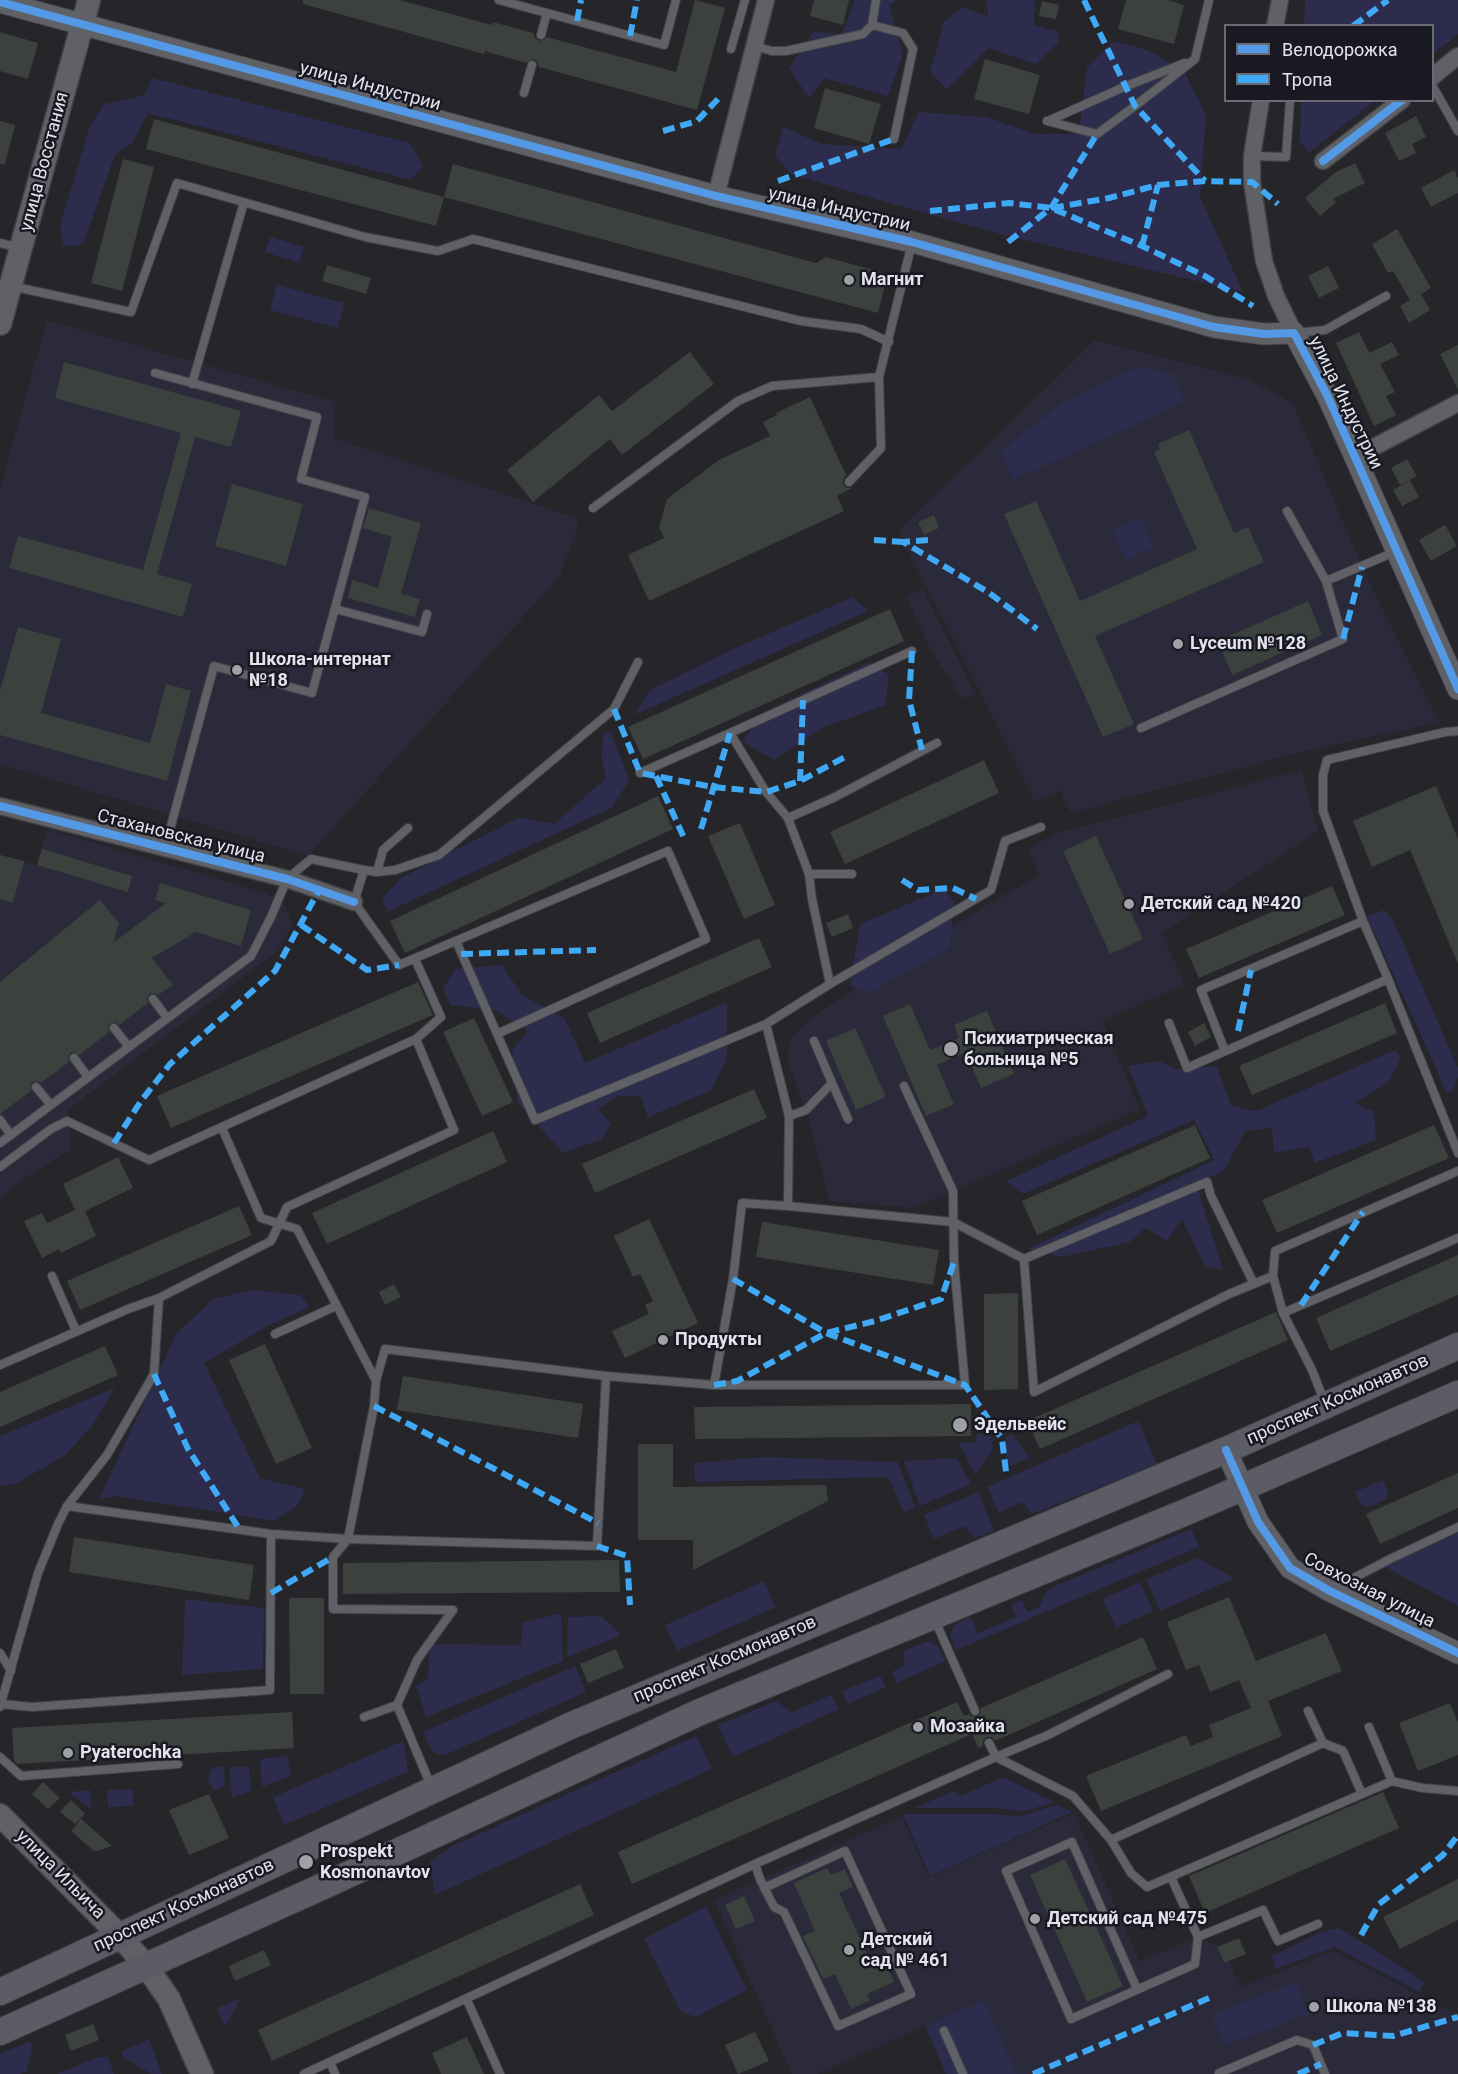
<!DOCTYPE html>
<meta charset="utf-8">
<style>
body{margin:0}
#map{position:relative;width:1458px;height:2074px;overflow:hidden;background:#25252a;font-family:Roboto,sans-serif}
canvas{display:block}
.legend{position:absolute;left:1224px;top:24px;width:210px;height:78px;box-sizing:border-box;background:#191923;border:2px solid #6a6a73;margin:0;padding:8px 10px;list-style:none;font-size:18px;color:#e3e4eb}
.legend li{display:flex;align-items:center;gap:12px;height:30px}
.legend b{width:30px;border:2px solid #6a6a73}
</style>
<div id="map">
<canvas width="1458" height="2074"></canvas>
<ul class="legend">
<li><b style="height:8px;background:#5399e6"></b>Велодорожка</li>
<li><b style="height:8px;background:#3fa9f5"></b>Тропа</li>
</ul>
</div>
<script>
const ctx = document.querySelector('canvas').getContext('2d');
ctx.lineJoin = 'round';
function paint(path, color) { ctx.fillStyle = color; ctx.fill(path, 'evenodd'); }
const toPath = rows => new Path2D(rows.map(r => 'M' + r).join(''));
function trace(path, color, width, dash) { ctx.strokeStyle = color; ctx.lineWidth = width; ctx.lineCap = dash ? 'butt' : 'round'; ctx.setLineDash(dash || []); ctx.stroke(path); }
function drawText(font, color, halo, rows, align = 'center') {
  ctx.font = font + ' Roboto,sans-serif'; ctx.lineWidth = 5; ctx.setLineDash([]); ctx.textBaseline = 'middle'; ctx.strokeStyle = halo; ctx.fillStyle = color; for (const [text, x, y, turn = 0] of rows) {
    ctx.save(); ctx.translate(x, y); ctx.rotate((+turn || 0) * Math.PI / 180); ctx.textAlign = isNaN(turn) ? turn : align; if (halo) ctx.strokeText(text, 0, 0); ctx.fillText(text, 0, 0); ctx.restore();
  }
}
paint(toPath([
 [47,320,336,402,333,438,577,518,578,527,560,576,308,856,0,764,0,489],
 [1095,340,1249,380,1293,403,1362,567,1439,722,1298,753,1071,813,1060,791,1035,801,898,531],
 [923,588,975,693,962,699,929,647,906,596],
 [1302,770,1318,831,1162,933,1185,984,1102,1021,1140,1109,914,1208,830,1201,806,1110,787,1061,791,1037,818,1013,993,901,1039,876,1028,848,1057,833],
 [47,829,266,893,285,906,293,925,278,951,68,1110,71,1149,18,1183,0,1199,0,855,37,865],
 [1074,1813,1140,1961,1198,1937,1217,1947,1224,1963,1229,1961,1240,1987,1333,1951,1458,2015,1458,2074,1017,2074,984,2000,817,2074,792,2074,714,1900,902,1816,929,1877]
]), '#2a2a3a');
paint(toPath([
 [855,0,897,0,889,5,903,54,888,96,824,78,809,98,789,68,813,32,842,34],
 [986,0,1035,0,1034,25,1059,32,1058,43,1036,64,988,48,947,90,930,72,944,22,963,7,988,16],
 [1305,0,1458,0,1458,34,1433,54,1432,26,1304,25],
 [1113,41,1147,50,1183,70,1206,114,1200,197,1243,292,1004,235,896,205,791,174,775,156,783,127,822,144,901,149,919,112,986,117,1035,134,1079,134,1087,68],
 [152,78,410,143,423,166,411,180,148,113,132,143,115,155,83,244,63,247,60,226,90,126,104,104,144,95],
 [1301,101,1301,100,1374,101,1309,153,1300,141],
 [270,237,304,247,299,263,265,252],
 [277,285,344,303,338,328,270,310],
 [1138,367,1172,373,1185,402,1013,480,1000,452,1066,400],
 [1141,517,1154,547,1126,560,1112,530],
 [853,597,868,611,634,715,650,690,733,649],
 [870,662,889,675,885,705,822,728,774,760,743,742,761,713],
 [604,732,611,732,629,781,611,808,387,912,382,898,401,878,520,817,554,824,606,778,601,755],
 [944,889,954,902,950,948,869,993,850,986,860,924],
 [1384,910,1393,920,1458,1068,1458,1077,1453,1091,1447,1093,1367,916],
 [502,965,522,995,565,1019,585,1063,727,1002,727,1060,710,1091,648,1117,640,1096,618,1096,598,1109,611,1123,602,1139,563,1153,518,1103,512,1050,528,1031,495,1010,450,1005,443,989,455,969],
 [1395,1050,1401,1058,1389,1082,1355,1103,1374,1112,1376,1140,1315,1163,1309,1147,1274,1153,1272,1128,1245,1131,1224,1171,1196,1183,1223,1270,1205,1266,1182,1219,1167,1241,1145,1228,1130,1242,1061,1257,1028,1249,1214,1160,1194,1120,1023,1194,1006,1181,1148,1116,1128,1066,1159,1061,1176,1069,1217,1066,1231,1106,1256,1111],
 [253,1290,300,1295,310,1307,269,1325,204,1363,260,1478,305,1489,298,1505,275,1521,115,1496,99,1499,176,1334,213,1299],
 [115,1388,93,1425,64,1456,15,1484,0,1486,0,1436],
 [1138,1421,1157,1464,1032,1514,1022,1502,999,1513,987,1487],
 [977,1433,991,1436,993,1449,975,1475,959,1443,976,1442],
 [1011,1433,1030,1458,1007,1467,1005,1439],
 [764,1457,898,1462,915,1508,904,1512,888,1477,695,1482,694,1463],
 [956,1458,971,1484,920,1506,904,1461],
 [1383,1480,1388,1493,1385,1500,1369,1507,1361,1504,1355,1492],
 [978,1492,994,1531,975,1538,964,1526,934,1539,924,1515],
 [1191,1529,1199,1547,956,1650,950,1635,955,1624,971,1617,978,1633,1016,1617,1011,1604,1022,1600,1027,1612,1039,1607,1048,1589],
 [1458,1530,1458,1606,1381,1565],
 [1197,1558,1235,1578,1160,1611,1146,1579],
 [764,1581,776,1607,677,1651,665,1625],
 [1140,1582,1153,1611,1116,1628,1103,1599],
 [185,1599,264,1608,263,1669,182,1675],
 [561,1613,563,1661,426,1717,416,1686,428,1678,430,1644,521,1645,522,1623],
 [601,1616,619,1633,620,1636,567,1657,568,1617],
 [929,1641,938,1646,945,1661,897,1683,892,1672,904,1665,903,1651],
 [575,1666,586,1692,445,1755,436,1754,430,1747,423,1732],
 [880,1676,886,1687,848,1704,842,1691],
 [831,1695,839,1709,733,1757,718,1725,776,1701,792,1712],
 [696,1736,712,1769,435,1895,430,1862,450,1847],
 [403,1741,407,1758,407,1772,284,1825,273,1797],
 [287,1756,291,1776,262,1787,260,1759],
 [212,1767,224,1767,225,1786,213,1791,208,1779],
 [229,1767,249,1767,251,1791,232,1798],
 [1003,1777,1054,1802,1028,1810,1017,1811,996,1808,914,1808,954,1791,961,1796],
 [133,1789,133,1806,108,1807,107,1790],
 [90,1790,92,1810,69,1792],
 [1057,1805,1073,1812,930,1876,903,1814,986,1814,1020,1816],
 [706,1906,747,1990,696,2017,681,2012,644,1939],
 [1339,1928,1407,1970,1425,1983,1419,1992,1335,1947,1275,1969,1272,1956,1321,1932],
 [1296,1982,1308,2014,1224,2046,1212,2014],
 [241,1998,225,2027,217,2008],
 [984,2000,1017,2074,946,2074,925,2026],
 [149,2039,162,2074,151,2074,123,2057,121,2052],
 [30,2041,32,2048,27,2071,20,2074,0,2074,0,2054],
 [108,2057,114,2074,57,2074,95,2058]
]), '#2d2c4c');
paint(toPath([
 [303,0,399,0,492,25,493,22,533,33,536,39,540,41,547,37,676,72,695,0,725,8,697,110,539,67,537,61,533,59,526,63,485,51,484,54,303,4],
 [814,0,849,0,843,25,810,16],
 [1126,0,1167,0,1184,5,1174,44,1118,29],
 [1042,1,1059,5,1056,19,1039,16],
 [0,32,38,43,28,79,0,71],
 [985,59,1040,75,1029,114,974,99],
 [825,88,881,104,869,144,814,128],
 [1416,116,1426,137,1412,144,1416,153,1399,161,1385,133],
 [154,119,444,197,436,226,146,149],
 [0,121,15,125,5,164,0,164],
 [123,159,154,167,122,291,91,283],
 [1355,163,1365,183,1333,199,1336,202,1320,216,1305,198,1336,172],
 [453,164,816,263,826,257,888,274,878,313,444,197],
 [1454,170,1458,178,1458,193,1431,207,1421,188],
 [1397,229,1431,288,1421,294,1430,310,1409,323,1400,306,1410,300,1393,271,1388,273,1372,244],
 [327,265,371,278,366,294,322,281],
 [1328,266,1339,288,1319,298,1308,276],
 [1359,332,1369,353,1392,342,1399,355,1380,364,1395,392,1386,396,1396,415,1374,426,1336,343],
 [1458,345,1458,390,1440,354],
 [690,352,714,384,622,455,610,439,533,502,507,470,599,395,612,411],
 [64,362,241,411,231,447,195,437,157,574,192,584,183,617,9,568,18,536,143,570,181,433,55,398],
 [810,397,846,475,843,480,843,484,847,488,852,488,837,496,844,511,649,601,628,555,664,538,659,527,667,499,719,460,770,436,763,422,777,415,776,413],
 [1189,430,1234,533,1248,527,1264,562,1095,636,1134,724,1103,737,1004,514,1036,501,1080,601,1197,549,1154,452,1160,449,1158,444],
 [1407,459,1417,476,1400,485,1391,468],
 [1410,480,1419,497,1402,506,1393,490],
 [232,484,303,504,286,566,215,546],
 [369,508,421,523,401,594,420,599,415,617,348,598,352,580,378,588,392,537,363,528],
 [934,515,939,528,924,535,918,522],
 [1445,525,1457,546,1431,561,1419,540],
 [1308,601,1322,635,1232,675,1218,641],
 [890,609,904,641,643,759,628,727],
 [18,627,61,639,41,713,150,743,166,684,191,691,167,781,0,735,0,691],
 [984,760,999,793,845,864,830,832],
 [1436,786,1458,839,1458,964,1410,850,1372,867,1353,821],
 [658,796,673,829,405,953,390,921],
 [740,823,775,905,744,919,708,836],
 [1096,836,1143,939,1110,954,1063,851],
 [42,849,132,876,128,892,37,865],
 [0,855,24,861,13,903,0,899],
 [160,883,251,910,241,946,196,932,152,958,173,985,158,995,153,993,149,994,147,999,148,1003,119,1025,116,1022,111,1023,108,1026,109,1032,79,1055,74,1052,70,1053,68,1058,69,1062,41,1083,38,1081,32,1082,30,1085,31,1091,0,1114,0,982,100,900,119,923,113,943,166,903,155,900],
 [1332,886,1345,915,1199,978,1186,949],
 [848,914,853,928,832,937,826,923],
 [759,938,772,967,600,1043,587,1013],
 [418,982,433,1015,171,1128,157,1096],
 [1385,1003,1397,1033,1252,1095,1239,1066],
 [910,1004,930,1050,959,1038,954,1025,987,1011,1014,1074,981,1088,966,1052,937,1065,954,1104,926,1116,883,1016],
 [474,1018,513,1102,482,1116,443,1032],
 [1204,1023,1211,1037,1195,1046,1188,1032],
 [855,1028,886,1097,856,1110,826,1041],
 [754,1089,767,1118,595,1193,582,1164],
 [1195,1125,1210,1158,1037,1235,1022,1201],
 [1434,1125,1449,1158,1277,1233,1262,1200],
 [493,1131,507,1162,327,1244,312,1213],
 [118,1157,133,1188,85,1211,96,1236,61,1253,59,1249,42,1258,24,1221,42,1213,47,1223,75,1210,63,1184],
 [239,1206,252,1235,80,1310,67,1281],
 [649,1219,698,1323,625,1358,612,1331,649,1314,645,1305,653,1301,640,1274,633,1277,614,1236],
 [762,1222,939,1250,933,1285,756,1257],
 [1458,1255,1458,1295,1330,1351,1316,1318],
 [394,1284,401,1297,385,1305,379,1292],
 [1018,1293,1018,1389,984,1390,984,1294],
 [1276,1312,1288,1340,1040,1449,1027,1421],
 [265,1344,312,1448,276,1464,229,1360],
 [105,1346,118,1375,0,1427,0,1392],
 [403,1376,583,1404,578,1438,397,1410],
 [971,1404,971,1436,695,1439,694,1407],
 [638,1444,673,1444,673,1487,826,1485,828,1501,693,1570,693,1540,638,1540],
 [1458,1473,1458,1508,1380,1544,1366,1514],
 [74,1537,254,1565,249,1600,69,1572],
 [619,1560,620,1592,343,1594,343,1563],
 [1229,1597,1256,1661,1326,1633,1342,1671,1268,1701,1282,1736,1101,1811,1086,1776,1186,1735,1191,1746,1213,1737,1209,1725,1251,1708,1239,1680,1210,1692,1199,1665,1186,1670,1167,1622],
 [289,1598,324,1598,324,1694,290,1694],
 [1143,1637,1157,1669,995,1741,992,1737,987,1737,983,1740,983,1746,978,1748,972,1734,632,1884,618,1852,957,1702,964,1716,969,1714,972,1716,977,1717,980,1714,981,1708],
 [616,1649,624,1668,588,1683,580,1664],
 [1450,1703,1458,1722,1458,1755,1418,1771,1399,1723],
 [292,1712,294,1748,17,1764,14,1761,12,1728],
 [43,1782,60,1798,48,1809,32,1794],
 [1383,1792,1399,1828,1205,1913,1189,1876],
 [209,1794,229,1838,189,1855,169,1810],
 [71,1800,85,1814,75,1824,60,1812],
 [81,1819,112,1846,98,1851,94,1851,71,1831],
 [1065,1859,1123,1986,1087,2002,1030,1875],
 [827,1868,831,1875,845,1869,853,1887,839,1893,874,1969,886,1964,894,1982,867,1994,870,2000,851,2009,835,1974,823,1979,803,1936,815,1931,794,1883],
 [1458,1879,1458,1920,1400,1949,1383,1917],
 [580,1884,594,1915,272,2061,258,2030],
 [744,1896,755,1921,736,1929,725,1905],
 [1239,1938,1246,1954,1224,1963,1217,1947],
 [264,1950,271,1965,235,1981,229,1966],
 [93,2024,99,2040,71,2051,65,2035],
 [755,2032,769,2061,738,2074,725,2045],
 [467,2037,484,2074,441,2074,432,2053]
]), '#3c413e');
const service = toPath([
 [499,0,664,45,676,0],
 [872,25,903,33,913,49,894,139],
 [541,35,547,13],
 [754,46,772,51,786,51,863,34,872,25,876,0],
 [731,49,745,0],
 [1432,85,1458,131],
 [524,93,532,65],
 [1047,121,1097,134,1135,106,1195,59,1209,0],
 [1048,121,1124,87,1185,63],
 [1252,156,1286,157,1290,100],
 [0,243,20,248],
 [11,286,131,312,177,183,365,237,438,251,473,239,801,321,861,329,889,342],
 [1295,333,1325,330,1386,296],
 [155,373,317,417,301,479,365,497,312,693,214,666,165,848],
 [192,384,244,202],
 [849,482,881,448,879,377,912,243],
 [593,508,738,401,772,386,879,377],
 [1287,511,1326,581,1397,551],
 [335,609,422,632,427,614],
 [912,651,730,733,766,792,788,818,833,798,937,743],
 [1141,728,1343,639,1326,581],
 [1458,731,1445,732,1327,760,1323,775,1323,811,1363,921,1388,979,1458,1153],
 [640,773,730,733],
 [788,818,809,874,812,899,830,984],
 [377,872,383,850,408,828],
 [809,874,852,874],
 [456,941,535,1120,766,1024],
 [153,999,167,1018],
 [1169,1023,1187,1068,1388,979],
 [114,1028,129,1047],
 [497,1034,706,939,668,851,399,965,354,902,364,870,377,872,395,870,439,855,614,709,638,662],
 [814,1041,832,1083],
 [1225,1051,1201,990,1363,921],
 [74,1058,88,1077],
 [904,1086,953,1191,954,1262,965,1385,714,1385,733,1279,742,1203,788,1206,789,1116,766,1024,830,984,991,890,1005,841,1041,827],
 [36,1087,51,1105],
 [789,1116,806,1110,832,1083,848,1119],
 [0,1120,11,1135],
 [222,1128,261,1218,297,1229,376,1381],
 [0,1143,251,956,271,917,287,879,311,859,364,870],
 [0,1167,51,1129,67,1121,149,1160,416,1039,441,1017,415,959],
 [788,1206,953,1222,1024,1259],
 [1024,1259,1034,1392,1229,1294,1273,1276],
 [1024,1259,1207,1182,1211,1196,1254,1284],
 [52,1276,76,1331],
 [1283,1313,1458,1238],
 [275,1334,336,1306],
 [0,1365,128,1309,159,1298,271,1241,287,1207,454,1130,416,1039],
 [606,1376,597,1546,348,1539,374,1406,376,1381,385,1349,606,1376,714,1385],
 [1325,1403,1312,1370,1283,1313,1273,1276,1275,1251,1458,1171],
 [67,1506,271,1534,348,1539],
 [348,1539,333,1557,333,1609,453,1610],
 [1333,1589,1390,1559,1458,1527],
 [934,1618,975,1711],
 [0,1653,11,1671],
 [1168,1674,1048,1735,996,1757,1073,1796,1111,1840,1131,1873,1147,1887,1392,1781,1422,1788,1458,1791],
 [1,1704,32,1707,270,1690,271,1534],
 [0,1707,38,1573,58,1524,67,1506,107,1455,154,1374,159,1298],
 [364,1717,397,1705],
 [1369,1727,1392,1781],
 [1323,1743,1343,1751,1362,1794],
 [0,1757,21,1776,178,1764],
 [431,1786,397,1705,417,1660,453,1610],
 [1111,1840,1323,1743,1308,1711],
 [755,1864,760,1879,774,1907,784,1912,838,2026,911,1994,845,1851,764,1888],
 [1171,1877,1198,1937,1263,1910,1278,1941,1318,1924],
 [1137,1989,1072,1842,1006,1871,1071,2019,1195,1964,1198,1937],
 [467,2000,500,2074],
 [944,2031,963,2074],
 [330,2062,335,2074],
 [1219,2073,1297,2040,1313,2045,1325,2074],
 [304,2074,755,1864,996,1757,989,1743]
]);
const minor = toPath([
 [1275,26,1280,0],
 [1432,77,1458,56],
 [1261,100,1252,156,1252,182,1264,261,1276,296,1294,333],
 [1323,161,1402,100],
 [716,196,766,0],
 [1355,457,1458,403],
 [0,806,287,879,354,902]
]);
const tertiary = toPath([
 [0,2,716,196,912,242,1214,327,1264,334,1294,333,1327,395,1355,457,1458,689],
 [1226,1450,1258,1522,1290,1568,1330,1591,1458,1653]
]);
const secondary = toPath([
 [0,324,89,0],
 [0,1815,120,1936,146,1966,169,1999,202,2074]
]);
const primary = toPath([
 [0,1992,570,1726,1226,1450,1458,1346],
 [0,2032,330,1883,700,1712,1186,1512,1458,1394]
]);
trace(service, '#414246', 10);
trace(minor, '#414246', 19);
trace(tertiary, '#414246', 23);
trace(secondary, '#414246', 25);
trace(primary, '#414246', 28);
trace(service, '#606166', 8);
trace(minor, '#606166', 16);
trace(tertiary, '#606166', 21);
trace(secondary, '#606166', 22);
trace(primary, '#5c5c66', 26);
trace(toPath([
 [1084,0,1135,106,1205,181],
 [577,21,581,0],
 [1353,26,1388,0],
 [630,36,637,0],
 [663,131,697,121,718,99],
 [778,181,894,139],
 [1052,208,1109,198,1158,185,1205,181,1252,182,1278,204],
 [930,211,1010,203,1051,208,1142,246,1205,276,1253,306],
 [1008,242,1051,208,1097,134],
 [1142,246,1158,185],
 [874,540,903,542],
 [928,540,903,542,988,592,1037,629],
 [1343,639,1362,567],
 [912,651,909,700,922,750],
 [614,709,640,773,713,787,766,792,800,781,845,757],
 [656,776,685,840],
 [800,781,803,700],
 [701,829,730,733],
 [902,880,918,890,953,888,976,899],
 [301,925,367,970,399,965],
 [461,954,596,950],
 [1238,1031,1251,970],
 [114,1143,141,1101,170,1064,275,971,319,890],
 [733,1279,826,1333,965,1385,1002,1439,1006,1472],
 [1301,1305,1363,1212],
 [154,1374,188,1449,240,1530],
 [714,1385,737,1381,826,1333,875,1321,941,1299,954,1262],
 [374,1406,598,1523],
 [597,1546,627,1556,630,1605],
 [271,1593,333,1557],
 [1361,1935,1379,1904,1443,1855,1458,1835],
 [1313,2045,1343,2033,1393,2036,1458,2017],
 [1033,2074,1209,1998],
 [1298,2074,1321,2064]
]), '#3fa9f5', 6, [12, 6]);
trace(toPath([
 [0,2,716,196,912,242,1214,327,1264,334,1294,333,1327,395,1355,457,1458,689],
 [1323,161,1402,100],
 [0,806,287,879,354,902],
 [1226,1450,1258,1522,1290,1568,1330,1591,1458,1653]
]), '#5399e6', 8);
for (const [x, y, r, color] of [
 [849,280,6,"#a0a1a7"],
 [1178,644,6,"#a0a1a7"],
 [237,670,6,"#a0a1a7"],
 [1129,904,6,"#a0a1a7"],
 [951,1049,8,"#a0a1a7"],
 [663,1340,6,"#a0a1a7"],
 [960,1425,8,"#a0a1a7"],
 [918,1727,6,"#a0a1a7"],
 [68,1753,6,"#a0a1a7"],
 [306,1862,8,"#a0a1a7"],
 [1035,1919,6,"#a0a1a7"],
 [849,1950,6,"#a0a1a7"],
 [1314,2007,6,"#a0a1a7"]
]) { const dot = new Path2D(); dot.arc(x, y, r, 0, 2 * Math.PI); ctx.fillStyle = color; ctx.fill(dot); trace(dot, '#191923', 2); }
drawText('18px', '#e3e4eb', '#191923', [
 ["улица Индустрии",370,87,15],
 ["улица Восстания",45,162,-75],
 ["улица Индустрии",839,210,13],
 ["улица Индустрии",1345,403,64],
 ["Стахановская улица",181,837,14],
 ["проспект Космонавтов",1338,1400,-24],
 ["Совхозная улица",1369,1591,27],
 ["проспект Космонавтов",725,1660,-23],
 ["улица Ильича",60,1875,45],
 ["проспект Космонавтов",184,1906,-25]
]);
drawText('bold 18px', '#e3e4eb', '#191923', [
 ["Магнит",861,280],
 ["Lyceum №128",1190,644],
 ["Школа-интернат",249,660],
 ["№18",249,681],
 ["Детский сад №420",1141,904],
 ["Психиатрическая",964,1039],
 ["больница №5",964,1060],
 ["Продукты",675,1340],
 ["Эдельвейс",974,1425],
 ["Мозайка",930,1727],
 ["Pyaterochka",80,1753],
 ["Prospekt",320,1852],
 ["Kosmonavtov",320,1873],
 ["Детский сад №475",1047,1919],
 ["Детский",861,1940],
 ["сад № 461",861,1961],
 ["Школа №138",1326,2007]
], 'left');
</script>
